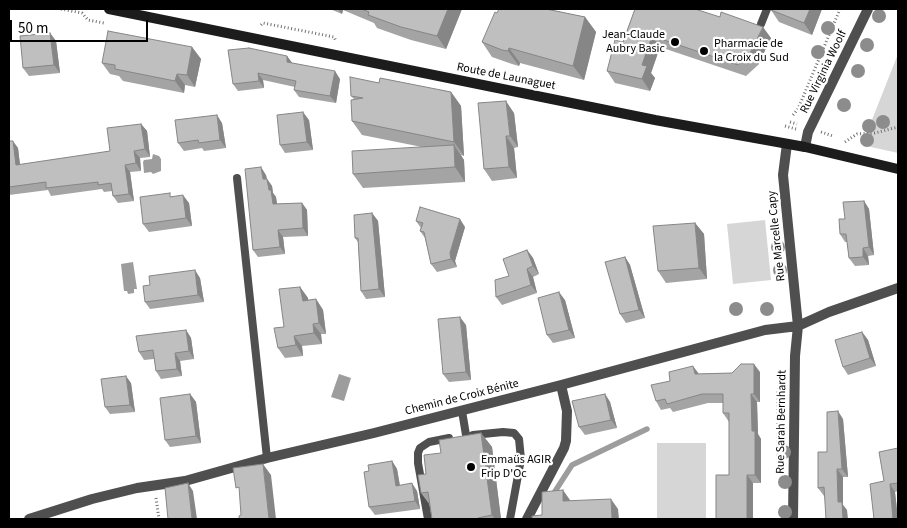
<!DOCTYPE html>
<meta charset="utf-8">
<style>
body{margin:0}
#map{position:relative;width:907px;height:528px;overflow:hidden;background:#fff;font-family:"Source Sans 3",sans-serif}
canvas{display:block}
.frame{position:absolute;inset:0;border:10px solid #000;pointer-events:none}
.scale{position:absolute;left:10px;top:20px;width:138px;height:22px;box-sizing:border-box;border:2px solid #000;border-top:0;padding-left:6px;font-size:15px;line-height:18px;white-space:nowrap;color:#000;-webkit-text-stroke:4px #fff;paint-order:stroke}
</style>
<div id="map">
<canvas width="907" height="528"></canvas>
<div class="frame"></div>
<div class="scale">50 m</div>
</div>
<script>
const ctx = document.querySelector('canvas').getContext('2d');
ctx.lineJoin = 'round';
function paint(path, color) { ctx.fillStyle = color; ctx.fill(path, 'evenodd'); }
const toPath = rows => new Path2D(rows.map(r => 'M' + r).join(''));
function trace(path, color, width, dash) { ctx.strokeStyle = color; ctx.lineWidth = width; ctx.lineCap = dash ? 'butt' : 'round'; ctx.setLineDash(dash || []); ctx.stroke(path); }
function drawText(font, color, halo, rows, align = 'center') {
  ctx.font = font + ' "Source Sans 3",sans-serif'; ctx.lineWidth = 4.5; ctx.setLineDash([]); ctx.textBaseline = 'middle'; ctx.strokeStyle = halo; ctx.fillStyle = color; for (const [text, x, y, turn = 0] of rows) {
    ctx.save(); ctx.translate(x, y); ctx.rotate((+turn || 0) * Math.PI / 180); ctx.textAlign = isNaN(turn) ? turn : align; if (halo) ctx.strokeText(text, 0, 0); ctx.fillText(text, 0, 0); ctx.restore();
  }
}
paint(toPath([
 [898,54,898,153,862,145],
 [765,220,771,280,733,284,727,224],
 [657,443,706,443,706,519,657,519]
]), '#d6d6d6');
paint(toPath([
 [153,154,159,156,161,159,161,171,153,174,151,172,144,173,143,162,144,160,152,159],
 [133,262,137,289,134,289,134,293,128,294,127,291,124,291,121,264],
 [339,374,351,378,344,401,331,397]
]), '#9d9d9d');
trace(toPath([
 [552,496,572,465,647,429]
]), '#9d9d9d', 5.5);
trace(toPath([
 [61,9,82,13,88,20,104,23],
 [261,25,263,23,334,37,336,41],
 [793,115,798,109,840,9],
 [790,122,797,124],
 [785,126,796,129],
 [821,132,833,136],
 [845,142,857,134,875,133,898,127],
 [778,459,778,390,780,383],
 [156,498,159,519]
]), '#717171', 3, [1, 2.5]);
trace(toPath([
 [761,24,767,9],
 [237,178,267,458],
 [462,411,466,435],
 [473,435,503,432,514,433,519,439,521,459,510,519],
 [428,519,418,463,418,453,420,448,429,442,449,438]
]), '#4f4f4f', 8);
trace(toPath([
 [787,144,783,175,798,326,795,356,793,519],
 [805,147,808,132,868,9],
 [29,519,92,499,137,488,185,481,267,458,374,433,561,385,765,330,798,326,829,312,898,288],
 [527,519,564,448,566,441,567,411,561,385]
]), '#4f4f4f', 10);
trace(toPath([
 [109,9,655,120,805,147,898,169]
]), '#1c1c1c', 10);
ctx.fillStyle = '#8c8c8c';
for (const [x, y] of [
 [879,16],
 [828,28],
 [867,45],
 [818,52],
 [858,71],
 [844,105],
 [883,122],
 [869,126],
 [867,140],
 [778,247],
 [780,270],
 [736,309],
 [767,309],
 [784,452],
 [785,482],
 [785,512]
]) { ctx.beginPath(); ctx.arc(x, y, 7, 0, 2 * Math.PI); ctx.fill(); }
paint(toPath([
 [330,9,462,9,446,49,411,40,377,28,374,23,343,10,342,14],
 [635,9,771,38,758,65,746,76,660,47,651,73,655,78,650,91,615,83,607,71,623,42],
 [772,9,822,9,812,35,779,22,771,10],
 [551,10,585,17,596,32,584,80,520,63,519,66,512,64,492,57,482,42,497,13],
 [50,33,56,41,60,73,29,76,23,68],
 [192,47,201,59,195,87,185,85,184,93,123,81,119,76,110,74,102,63],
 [287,56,292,63,340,79,336,103,299,97,294,90,295,87,263,80,264,88,238,91,233,84],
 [379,83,451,92,461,106,464,156,461,155,464,160,465,182,363,188,353,174,422,147,362,135,352,121,354,99,351,96],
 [514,113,518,147,514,148,517,178,492,181,484,169],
 [309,120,313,150,285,153,280,145],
 [222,123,226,148,204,151,202,148,184,151,178,143],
 [141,124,147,131,150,157,140,158,141,171,130,172,134,201,118,203,113,196,112,191,104,192,102,189,51,196,48,190,9,195,9,141,18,148,20,165,110,151],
 [266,175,267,179,272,186,273,193,276,197,277,204,302,203,307,210,308,236,283,237,285,254,258,257,253,250],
 [172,196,189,203,192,226,149,232,143,224],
 [864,201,869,209,874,255,868,256,869,265,855,266,849,258,847,242,845,242,840,234,845,219],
 [372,213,378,221,385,297,366,299,361,291,358,242,355,238],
 [416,221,465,227,455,261,457,267,437,272,431,264,425,238,420,231,421,228],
 [695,223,704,234,707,279,666,283,658,271],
 [527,250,533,258,539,274,533,277,537,293,502,305,496,297,509,276],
 [625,257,630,265,645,318,626,323,620,314],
 [200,278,204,302,150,309,145,302],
 [300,287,308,298,308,300,316,299,323,310,326,334,321,334,322,344,302,346,303,356,285,358,278,348,284,327],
 [565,300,575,338,553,343,547,335],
 [466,325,471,380,449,382,443,374],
 [186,330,191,338,194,359,180,361,182,376,161,379,156,371,154,359,144,360,139,352],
 [862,332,868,340,876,366,848,375,843,367],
 [760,372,760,402,757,402,758,434,761,439,761,483,753,483,729,475,729,422,723,413,723,403,708,403,673,412,670,408,661,410,656,401,670,381,698,374],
 [131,383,135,412,110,414,105,407],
 [190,394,196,402,201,443,170,447,165,440],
 [605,394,610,402,617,428,585,435,579,427],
 [843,419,848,477,843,477,843,505,847,510,824,496,818,488,827,452],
 [481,433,492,447,501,519,432,519,430,505,421,493,426,474,441,453],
 [898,448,898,491,895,492,898,519,874,519],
 [392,461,397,469,400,485,417,491,420,509,375,515,369,507,369,471]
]), '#a4a4a4');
paint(toPath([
 [338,9,342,9,343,10,342,14],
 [448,9,462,9,446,49,437,36],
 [810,9,822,9,812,35,804,23],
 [585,17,596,32,584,80,573,66],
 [763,27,771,38,758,65,750,53],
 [50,33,56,41,60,73,54,65],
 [652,36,660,47,651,73,655,78,650,91,642,79,642,65],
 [192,47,201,59,195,87,187,75],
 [509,48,520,63,519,66,508,51],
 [287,56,293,64,287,62],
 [335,71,340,79,336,103,330,96],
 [258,73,263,80,264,88,259,81],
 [177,74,185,85,184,93,175,81],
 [451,92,461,106,464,156,454,142],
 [506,101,514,113,518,147,510,136],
 [303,112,309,120,313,150,307,142],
 [217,115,222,123,226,148,220,140],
 [141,124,147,131,150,157,145,149],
 [506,136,514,148,517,178,509,167],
 [13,141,18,148,21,173,16,165],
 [454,145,464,160,465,182,455,167],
 [134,151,140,158,141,171,136,163],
 [125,165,130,172,134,201,129,194],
 [261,167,266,175,268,186,263,179],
 [267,179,272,186,273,193,276,197,278,211,273,204,269,190],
 [183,195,189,203,192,226,186,218],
 [864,201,869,209,874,255,869,247],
 [302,203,307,210,308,236,303,228],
 [372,213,378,221,385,297,379,289],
 [460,219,465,227,455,261,457,267,451,259,450,253],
 [695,223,704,234,707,279,699,268],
 [278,230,283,237,285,254,280,247],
 [863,248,868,256,869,265,863,257],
 [527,250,533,258,539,274,533,266],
 [625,257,630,265,645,318,639,310],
 [527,269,533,277,537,293,531,285],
 [195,270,200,278,204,302,198,295],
 [300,287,308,298,310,312,303,301],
 [559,292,565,300,575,338,569,330],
 [316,299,323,310,326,334,319,323],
 [460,317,466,325,471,380,466,372],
 [313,324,321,334,322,344,314,333],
 [186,330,191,338,194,359,189,351],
 [862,332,868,340,876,366,870,358],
 [294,336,302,346,303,356,296,345],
 [175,353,180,361,182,376,177,369],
 [754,364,760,372,760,402,754,394],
 [693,366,699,374,695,374],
 [126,376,131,383,135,412,130,405],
 [190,394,196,402,201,443,196,436],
 [605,394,610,402,617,428,611,420],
 [751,394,757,402,758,434,761,439,761,483,755,475,752,431],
 [838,411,843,419,848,477,842,469],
 [481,433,492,447,501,519,495,519,492,515],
 [392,461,397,469,401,494,396,486],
 [263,464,271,475,276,519,269,519],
 [837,469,843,477,843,505,847,510,848,519,843,519,838,502],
 [747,475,753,483,753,519,747,519],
 [188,483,193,491,197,519,192,519],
 [412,483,417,491,420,509,415,501],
 [890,484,895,492,898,519,893,519],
 [563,490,570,500,570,511,563,501],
 [611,499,618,509,619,519,612,519]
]), '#868686');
const building = toPath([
 [362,9,448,9,437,36,401,27,368,15,369,12,362,9],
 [499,9,546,9,585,17,573,66,509,48,508,51,502,50,482,42,495,12,497,13,499,9],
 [635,9,695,9,720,17,721,12,763,27,750,53,738,65,652,36,642,65,647,66,642,79,607,71,615,40,623,42,635,9],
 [772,9,810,9,804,23,771,10,772,9],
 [108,31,192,47,187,75,177,74,175,81,115,69,115,65,102,63,108,31],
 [50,33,54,65,23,68,20,36,50,33],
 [249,48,287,56,287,62,335,71,330,96,294,90,296,81,258,73,259,81,233,84,228,50,249,48],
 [350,77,379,83,380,78,451,92,454,142,352,121,351,100,363,98,351,96,350,77],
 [506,101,510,136,506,136,509,167,484,169,478,103,506,101],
 [303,112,307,142,280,145,277,115,303,112],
 [217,115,220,140,199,143,198,140,178,143,175,120,217,115],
 [141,124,145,149,134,151,136,163,125,165,129,194,113,196,111,183,98,185,98,182,46,188,46,182,9,187,9,141,13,141,16,165,110,151,107,128,141,124],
 [454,145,455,167,353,174,352,151,454,145],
 [261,167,263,179,267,179,269,190,271,190,273,204,302,203,303,228,278,230,280,247,253,250,245,169,261,167],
 [170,193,170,197,183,195,186,218,143,224,140,197,170,193],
 [864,201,869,247,863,248,863,257,849,258,846,234,840,234,839,219,845,219,843,202,864,201],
 [420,207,460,219,450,253,451,259,431,264,424,232,420,231,423,223,416,221,420,207],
 [372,213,379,289,361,291,358,238,355,238,354,215,372,213],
 [695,223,699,268,658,271,653,226,695,223],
 [527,250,533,266,527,269,531,285,496,297,495,280,509,276,503,259,527,250],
 [625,257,639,310,620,314,605,262,625,257],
 [195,270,198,295,145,302,143,286,150,285,149,276,195,270],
 [300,287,303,301,316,299,319,323,313,324,314,333,294,336,296,345,278,348,274,328,284,327,279,289,300,287],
 [559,292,569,330,547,335,538,298,559,292],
 [460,317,466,372,443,374,438,319,460,317],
 [186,330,189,351,175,353,177,369,156,371,153,350,139,352,136,336,186,330],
 [862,332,870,358,843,367,835,340,862,332],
 [741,364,754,364,754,394,751,394,752,431,755,431,755,475,747,475,747,519,716,519,716,475,729,475,729,413,723,413,723,394,702,394,667,404,665,399,656,401,651,385,670,381,669,372,693,366,695,374,732,373,741,364],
 [126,376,130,405,105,407,101,379,126,376],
 [190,394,196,436,165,440,160,398,190,394],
 [605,394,611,420,579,427,572,401,605,394],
 [838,411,842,469,837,469,838,502,842,502,843,519,826,519,824,487,818,488,818,452,827,452,827,412,838,411],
 [481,433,492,515,478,518,478,519,432,519,428,492,421,493,418,475,426,474,424,455,441,453,439,440,481,433],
 [898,448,898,483,890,484,893,519,874,519,870,484,884,481,879,452,898,448],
 [392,461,396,486,412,483,415,501,369,507,364,472,369,471,368,465,392,461],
 [263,464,269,519,239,519,239,516,241,515,239,487,236,488,233,468,263,464],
 [188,483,192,519,168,519,165,488,188,483],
 [563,490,563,501,611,499,612,519,532,519,532,516,542,515,542,492,563,490]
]);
paint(building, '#bfbfbf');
trace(building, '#868686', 1);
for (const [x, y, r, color] of [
 [675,42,5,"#000"],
 [704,51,5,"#000"],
 [471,467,5,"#000"]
]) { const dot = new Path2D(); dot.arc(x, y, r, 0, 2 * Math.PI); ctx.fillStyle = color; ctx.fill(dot); trace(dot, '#fff', 2); }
drawText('12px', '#000', '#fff', [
 ["Jean-Claude",665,35,"right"],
 ["Aubry Basic",665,49,"right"],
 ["Pharmacie de",714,44],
 ["la Croix du Sud",714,58],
 ["Emmaüs AGIR",481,460],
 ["Frip D'Oc",481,474]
], 'left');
drawText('12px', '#000', '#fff', [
 ["Rue Virginia Woolf",824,72,-64],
 ["Route de Launaguet",506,77,11],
 ["Rue Marcelle Capy",777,236,-96],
 ["Chemin de Croix Bénite",462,398,-14],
 ["Rue Sarah Bernhardt",782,422,-89]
]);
</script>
